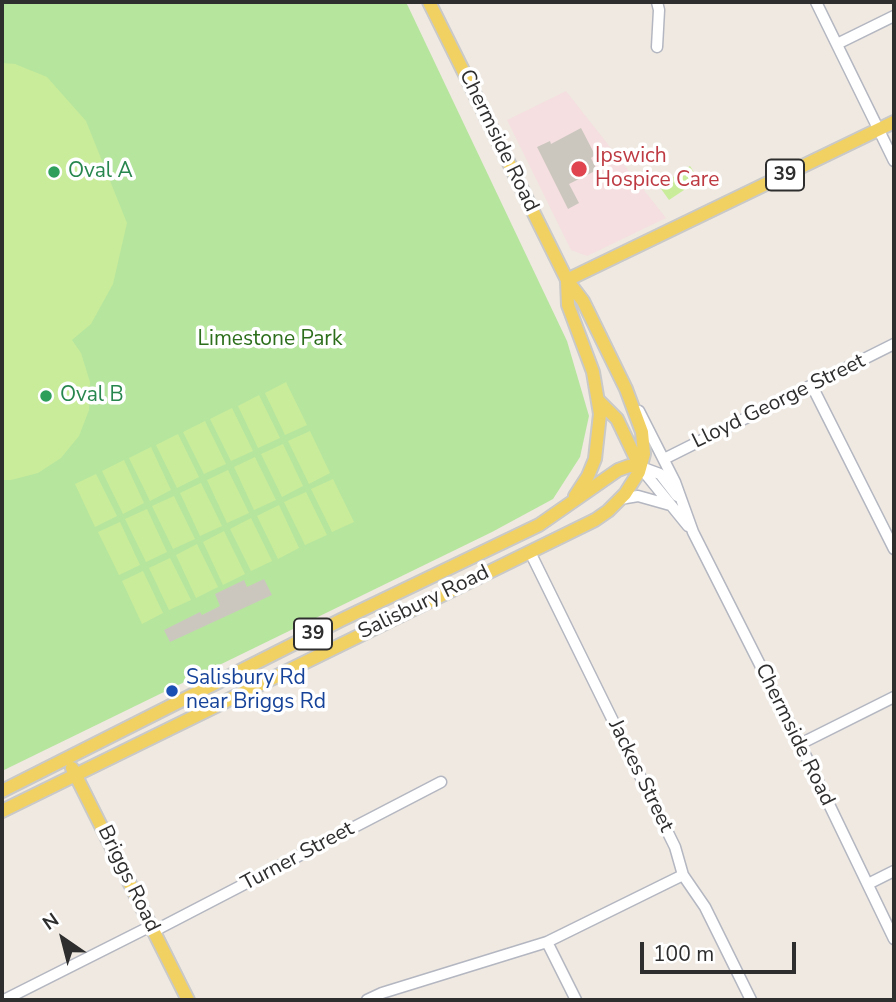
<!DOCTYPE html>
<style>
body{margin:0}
#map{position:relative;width:896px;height:1002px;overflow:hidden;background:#efe9e1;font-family:"Nunito Sans",sans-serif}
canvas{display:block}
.frame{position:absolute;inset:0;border:4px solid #2e2e2e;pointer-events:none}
.north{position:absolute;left:28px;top:904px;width:70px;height:70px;-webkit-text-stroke:5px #fff;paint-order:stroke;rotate:325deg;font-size:19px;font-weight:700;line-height:28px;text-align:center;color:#2e2e2e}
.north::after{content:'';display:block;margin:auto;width:24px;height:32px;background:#2e2e2e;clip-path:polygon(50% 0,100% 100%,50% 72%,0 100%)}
.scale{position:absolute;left:640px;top:942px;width:156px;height:32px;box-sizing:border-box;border:4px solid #2e2e2e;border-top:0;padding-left:9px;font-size:21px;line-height:24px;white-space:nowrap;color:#2e2e2e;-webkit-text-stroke:5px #fff;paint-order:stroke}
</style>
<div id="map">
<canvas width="896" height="1002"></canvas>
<div class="frame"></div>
<div class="north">N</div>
<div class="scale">100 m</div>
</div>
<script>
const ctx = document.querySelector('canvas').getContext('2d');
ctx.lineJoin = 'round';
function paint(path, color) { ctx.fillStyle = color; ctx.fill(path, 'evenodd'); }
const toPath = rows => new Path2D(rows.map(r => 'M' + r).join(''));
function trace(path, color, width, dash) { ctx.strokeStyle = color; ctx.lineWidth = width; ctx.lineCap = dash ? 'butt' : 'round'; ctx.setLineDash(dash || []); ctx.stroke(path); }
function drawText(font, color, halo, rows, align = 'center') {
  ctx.font = font + ' "Nunito Sans",sans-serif'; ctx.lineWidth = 7; ctx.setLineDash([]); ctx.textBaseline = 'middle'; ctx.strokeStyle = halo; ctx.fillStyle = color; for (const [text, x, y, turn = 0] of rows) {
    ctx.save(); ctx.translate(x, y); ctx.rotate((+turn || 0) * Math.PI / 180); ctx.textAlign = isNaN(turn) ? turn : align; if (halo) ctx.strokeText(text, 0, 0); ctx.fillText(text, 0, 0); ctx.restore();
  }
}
paint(toPath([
 [566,91,666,218,587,256,571,250,507,120]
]), '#f5dfe0');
paint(toPath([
 [2,2,406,2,567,341,589,416,580,457,553,499,492,532,2,771]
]), '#b6e59e');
paint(toPath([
 [2,63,15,64,47,77,86,121,127,223,113,284,91,324,72,340,81,353,90,382,89,410,79,436,61,458,38,473,11,480,2,480],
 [690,166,699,180,669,200,659,186],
 [286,382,307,425,285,435,265,393],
 [259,395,280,438,258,448,238,406],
 [232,408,253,451,231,461,210,419],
 [205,421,226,464,204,474,183,432],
 [310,431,330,473,309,484,288,441],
 [178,434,199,477,177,488,156,445],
 [283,444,303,486,282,497,261,454],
 [151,447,171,490,150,501,129,458],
 [255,457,276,500,254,510,234,467],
 [124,460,144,503,123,514,102,471],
 [228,470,249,513,227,523,207,480],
 [96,474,117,516,95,527,75,484],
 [333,479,354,522,332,532,311,489],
 [201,483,222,526,200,536,180,493],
 [306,492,327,535,305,545,284,502],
 [174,496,195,539,173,549,152,506],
 [279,505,299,548,278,559,257,516],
 [147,509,167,552,146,562,125,519],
 [251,518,272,561,251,571,230,529],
 [120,522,140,565,119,575,98,532],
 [224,531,245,574,223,585,203,542],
 [197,544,218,587,196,598,176,555],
 [170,558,191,600,169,610,149,568],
 [143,571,163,613,142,624,122,581]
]), '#c9ec9a');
paint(toPath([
 [581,128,595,155,591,158,597,170,569,184,579,203,568,209,537,147,550,141,551,144],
 [264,579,272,595,170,642,164,630,200,612,202,615,220,606,215,594,244,580,247,587]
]), '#cbc7bf');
const minor = toPath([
 [816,2,894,161],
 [837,44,894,16],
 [657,47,659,10,657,2],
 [812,386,894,549],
 [639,411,675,482,693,532,800,744,894,939],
 [664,459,894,344],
 [640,467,688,526],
 [641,467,660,474,677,496],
 [620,499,638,496,670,505],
 [530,552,675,847,683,875,705,907,751,1000],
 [800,744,894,697],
 [868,884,894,871],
 [154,931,441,782],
 [547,942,576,1000],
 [4,1000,151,926],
 [367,1000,382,993,547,942,683,875]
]);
const major = toPath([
 [567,280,894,122],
 [567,281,568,305,593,372,600,414,595,459,588,476,575,496],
 [599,401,617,419,640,467],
 [72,768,188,1000],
 [2,791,341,620,539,525,618,470,629,466,640,467],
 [2,811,595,520,608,511,625,494,639,472,644,454,642,432,626,389,583,301,567,280,429,2]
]);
trace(minor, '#b4b7c1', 13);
trace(major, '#c9c9c9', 16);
trace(minor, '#fff', 10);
trace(major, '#f2d163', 12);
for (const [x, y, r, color] of [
 [579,169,9,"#e0444e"],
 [54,172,7,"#2e9e5b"],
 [46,396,7,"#2e9e5b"],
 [172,691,7,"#1a4fb4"]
]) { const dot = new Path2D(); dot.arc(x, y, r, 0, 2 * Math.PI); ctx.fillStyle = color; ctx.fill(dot); trace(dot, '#fff', 2.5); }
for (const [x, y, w] of [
 [785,175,38],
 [313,634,38]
]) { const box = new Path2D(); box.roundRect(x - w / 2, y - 15.5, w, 31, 5); ctx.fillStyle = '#fff'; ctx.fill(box); trace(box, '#2e2e2e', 2); }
drawText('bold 19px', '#2e2e2e', null, [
 ["39",785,175],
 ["39",313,634]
]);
drawText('21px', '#2e2e2e', '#fff', [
 ["Chermside Road",498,141,64],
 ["Lloyd George Street",779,402,-26],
 ["Salisbury Road",424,603,-26],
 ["Chermside Road",794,735,64],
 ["Jackes Street",640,776,64],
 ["Turner Street",298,857,-28],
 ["Briggs Road",128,879,64]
]);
drawText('21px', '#be3a42', '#fff', [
 ["Ipswich",595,157],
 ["Hospice Care",595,181]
], 'left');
drawText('21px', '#27864d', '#fff', [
 ["Oval A",68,172],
 ["Oval B",60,396]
], 'left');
drawText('21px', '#2c6e1b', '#fff', [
 ["Limestone Park",270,340]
]);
drawText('21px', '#164399', '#fff', [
 ["Salisbury Rd",186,679],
 ["near Briggs Rd",186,703]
], 'left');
</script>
